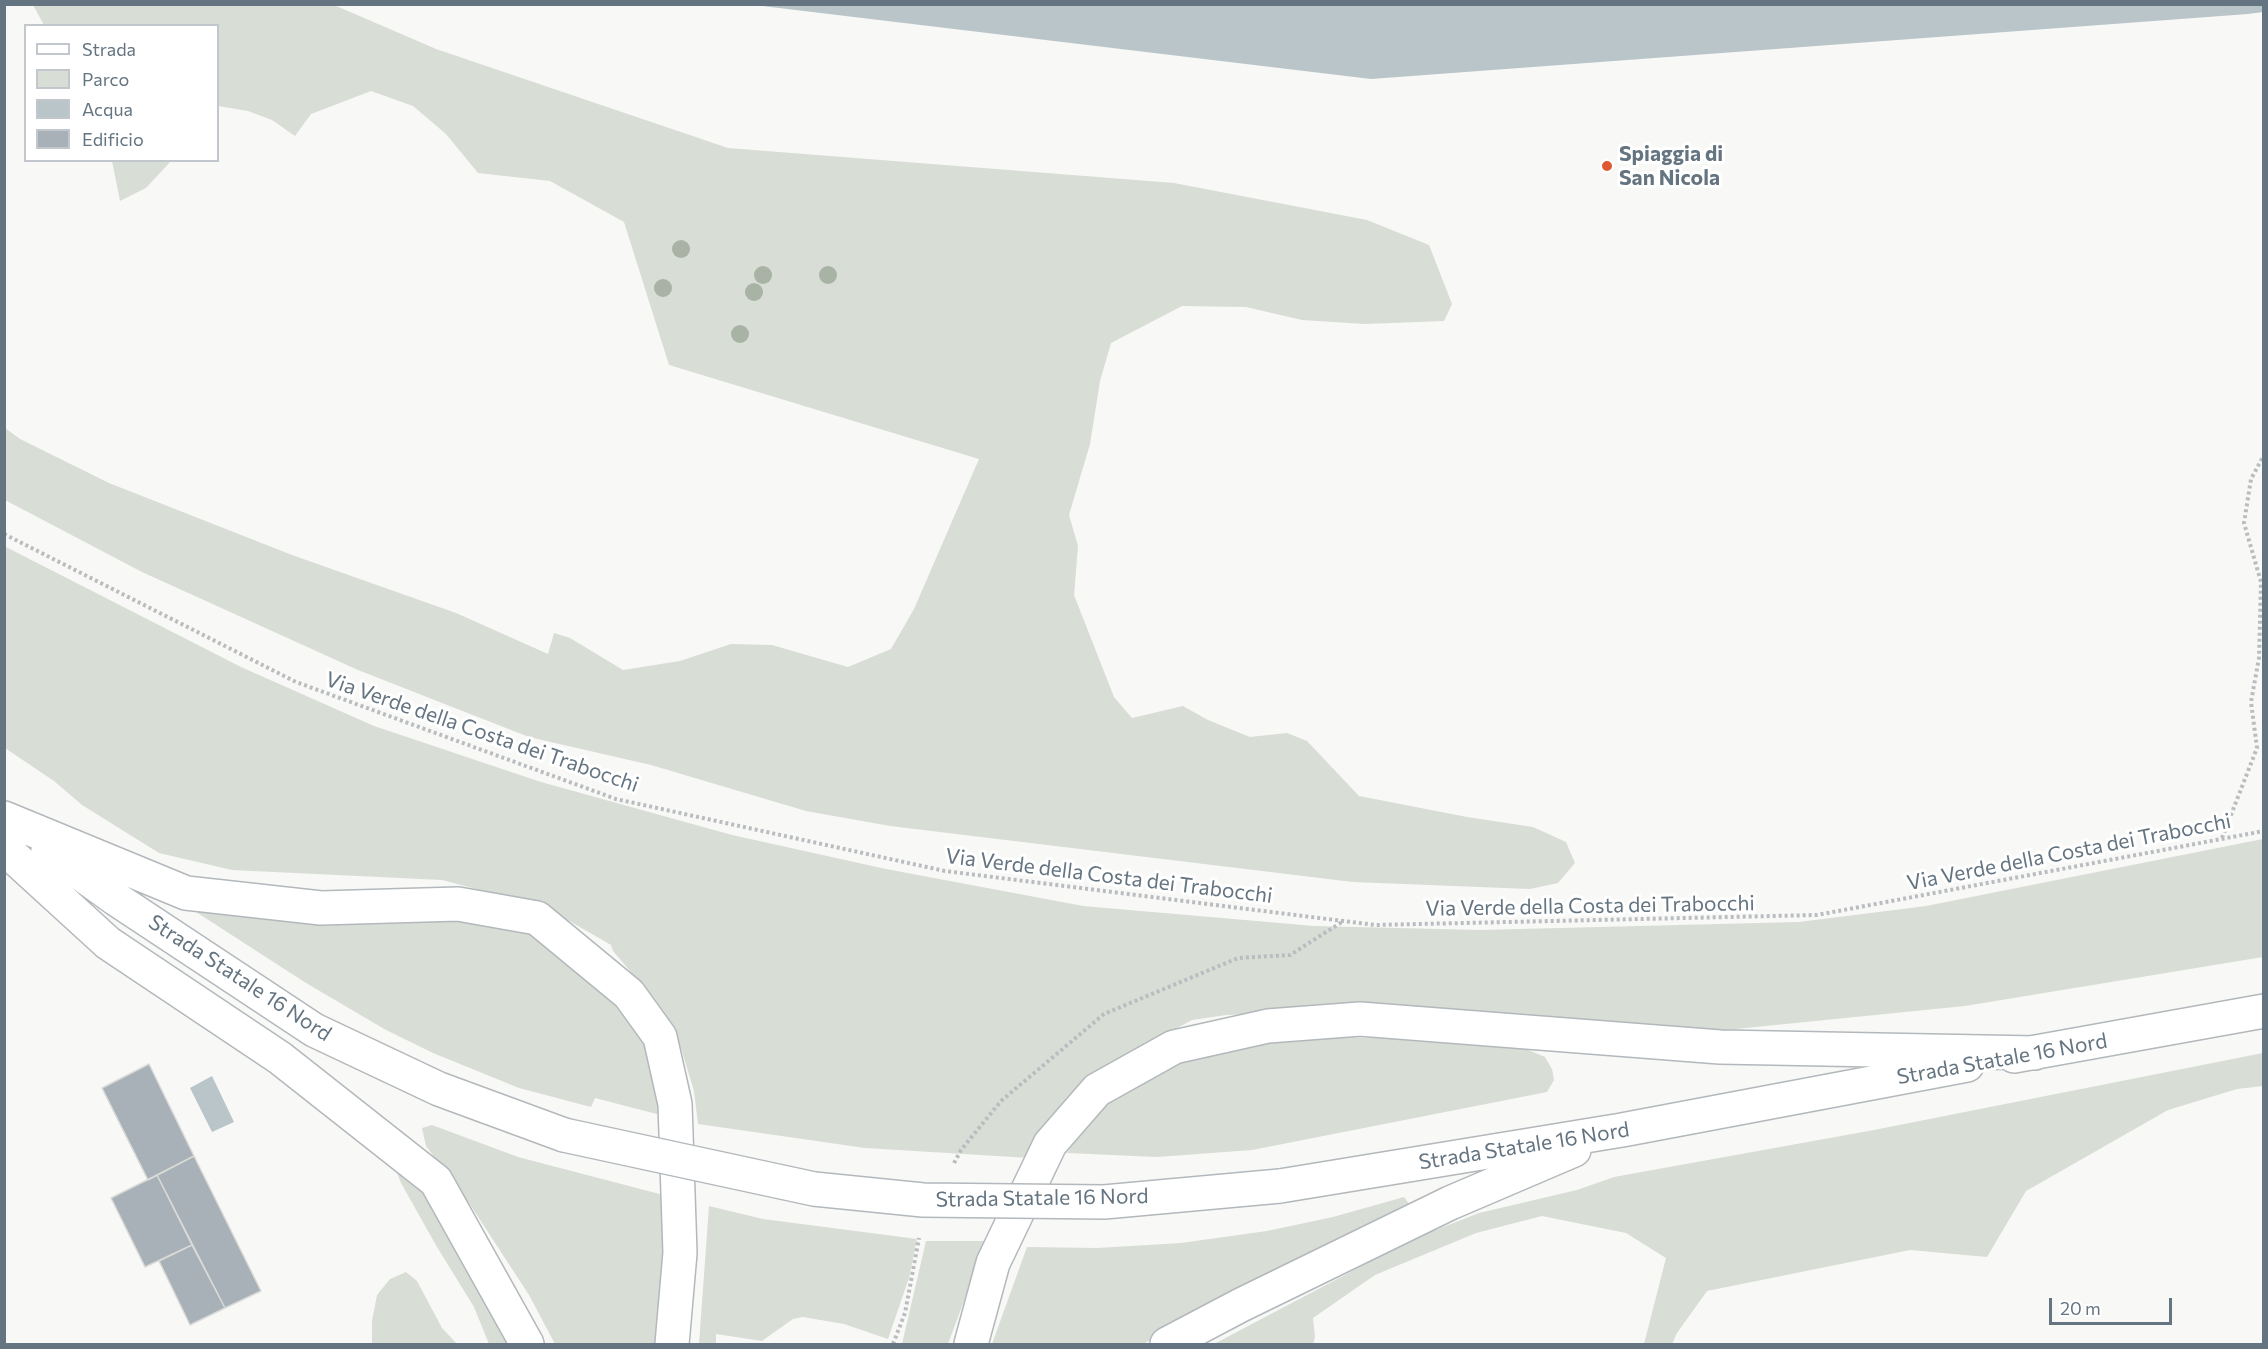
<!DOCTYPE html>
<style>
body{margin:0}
#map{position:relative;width:2268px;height:1349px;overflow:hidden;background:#f8f8f6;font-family:Commissioner,sans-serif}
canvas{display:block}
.frame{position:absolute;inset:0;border:6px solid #647480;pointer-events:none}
.legend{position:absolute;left:24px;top:24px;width:195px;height:138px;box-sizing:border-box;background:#fff;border:2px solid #c1c7cc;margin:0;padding:8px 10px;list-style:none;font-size:18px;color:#647480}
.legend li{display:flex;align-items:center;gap:12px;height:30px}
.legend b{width:30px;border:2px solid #c1c7cc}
.scale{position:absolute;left:2049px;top:1298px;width:123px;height:27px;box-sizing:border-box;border:3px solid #647480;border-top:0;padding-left:8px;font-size:18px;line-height:21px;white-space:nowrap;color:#647480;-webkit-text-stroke:4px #fff;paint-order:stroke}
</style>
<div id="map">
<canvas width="2268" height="1349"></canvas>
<div class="frame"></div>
<ul class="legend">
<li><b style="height:8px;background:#fff"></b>Strada</li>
<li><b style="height:16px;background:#d8ddd5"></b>Parco</li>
<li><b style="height:16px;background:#b9c5c9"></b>Acqua</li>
<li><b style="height:16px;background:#a8b1b7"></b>Edificio</li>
</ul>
<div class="scale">20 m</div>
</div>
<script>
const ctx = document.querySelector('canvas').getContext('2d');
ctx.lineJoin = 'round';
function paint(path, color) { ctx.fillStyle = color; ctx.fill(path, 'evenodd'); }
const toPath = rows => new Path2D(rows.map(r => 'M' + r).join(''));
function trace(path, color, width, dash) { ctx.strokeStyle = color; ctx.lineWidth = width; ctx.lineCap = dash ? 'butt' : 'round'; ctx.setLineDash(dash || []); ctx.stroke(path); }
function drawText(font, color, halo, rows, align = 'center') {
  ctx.font = font + ' Commissioner,sans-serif'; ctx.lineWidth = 6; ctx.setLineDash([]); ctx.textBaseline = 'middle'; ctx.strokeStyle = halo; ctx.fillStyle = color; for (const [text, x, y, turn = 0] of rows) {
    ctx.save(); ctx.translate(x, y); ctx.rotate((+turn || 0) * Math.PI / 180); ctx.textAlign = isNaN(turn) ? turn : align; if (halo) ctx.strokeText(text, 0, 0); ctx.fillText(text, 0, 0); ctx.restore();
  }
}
paint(toPath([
 [33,5,334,5,436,49,728,148,1174,183,1367,220,1429,245,1452,304,1444,321,1365,324,1302,320,1246,307,1182,306,1111,343,1100,381,1090,444,1069,515,1078,546,1074,595,1114,697,1132,718,1183,706,1208,720,1250,737,1287,733,1307,741,1359,796,1467,817,1533,827,1566,842,1575,863,1558,883,1530,889,1353,882,890,826,806,811,651,765,529,737,358,670,142,572,5,500,5,428,20,439,109,483,292,555,456,613,548,654,554,633,570,638,623,670,680,661,731,644,772,645,848,667,891,649,914,609,979,459,669,365,624,222,550,181,478,173,446,134,413,106,371,91,311,114,295,136,272,120,248,111,218,106,218,26,44,25],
 [112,161,112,160,171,161,146,188,120,201],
 [4,546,241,667,374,726,541,782,732,835,886,869,1083,906,1314,926,1480,930,1799,922,1926,906,2263,839,2263,957,1965,1006,1676,1035,1294,1012,1226,1015,1192,1020,1127,1055,1030,1158,865,1148,698,1124,694,1091,681,1048,658,1004,613,951,611,945,545,907,442,880,232,870,159,853,82,805,54,781,5,748],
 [176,899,495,921,536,935,641,1017,672,1118,595,1098,591,1107,519,1088,433,1053,386,1030,306,983],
 [1301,1036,1454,1040,1526,1049,1545,1057,1552,1069,1554,1080,1547,1092,1252,1150,1157,1157,1067,1153,1093,1116,1123,1091,1174,1065,1201,1054],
 [2263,1053,2263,1086,2237,1089,2168,1110,2026,1191,1987,1257,1910,1250,1707,1291,1677,1333,1672,1344,1644,1344,1666,1258,1626,1233,1542,1216,1476,1233,1375,1275,1313,1318,1315,1337,1313,1344,1214,1344,1415,1238,1479,1213,1577,1190,1614,1177,1874,1130],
 [432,1125,518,1157,671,1197,660,1344,555,1344,529,1295,471,1206,426,1146,422,1128],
 [393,1162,409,1176,438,1213,514,1344,489,1344,474,1307,437,1247,401,1183],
 [1404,1197,1410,1205,1143,1344,992,1344,1027,1247,1097,1248,1181,1243,1267,1231,1333,1217],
 [709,1206,763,1219,917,1239,909,1278,888,1339,844,1324,803,1317,793,1319,762,1341,716,1334,716,1344,699,1344],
 [926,1241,986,1241,948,1344,902,1344],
 [406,1272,417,1281,442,1328,457,1344,372,1344,372,1321,377,1295,390,1279]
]), '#d8ddd5');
paint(toPath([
 [2263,4,2263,12,2248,14,1371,79,754,5],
 [212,1076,234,1122,212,1132,190,1088]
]), '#b9c5c9');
const building = toPath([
 [149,1064,194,1156,148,1180,102,1088,149,1064],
 [194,1156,261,1291,225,1308,157,1175,194,1156],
 [157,1175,192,1245,145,1267,111,1198,157,1175],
 [192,1245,225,1308,190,1325,159,1261,192,1245]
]);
paint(building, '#a8b1b7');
trace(building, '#dadad8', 1.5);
const primary = toPath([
 [4,818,186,893,321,908,458,904,537,918,629,994,660,1037,675,1104,680,1253,672,1344],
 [4,848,108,943,280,1058,436,1181,527,1344],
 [48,850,116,899,314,1030,439,1089,564,1135],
 [2014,1056,2264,1011],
 [1280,1186,1622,1130,1967,1065],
 [971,1344,993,1263,1050,1144,1097,1090,1174,1047,1268,1026,1360,1019,1720,1047,2035,1053],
 [1167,1344,1241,1305,1450,1203,1574,1150]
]);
trace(primary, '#b3b8bc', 36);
trace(toPath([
 [4,534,296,682,616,799,945,871,1375,925,1817,915,2264,831],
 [2222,838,2257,748,2251,702,2259,658,2261,582,2244,523,2251,479,2264,455],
 [954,1163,961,1150,1001,1101,1104,1014,1238,958,1290,955,1342,922],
 [893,1344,905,1313,919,1238]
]), '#babdc0', 4, [3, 3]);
trace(primary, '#fff', 33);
const primaryBridge = toPath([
 [564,1135,814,1189,923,1200,1104,1202,1280,1186]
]);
trace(primaryBridge, '#b3b8bc', 36, []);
trace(primaryBridge, '#fff', 33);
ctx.fillStyle = '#a8b2a5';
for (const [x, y] of [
 [681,249],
 [763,275],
 [828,275],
 [663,288],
 [754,292],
 [740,334]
]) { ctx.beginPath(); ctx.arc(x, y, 9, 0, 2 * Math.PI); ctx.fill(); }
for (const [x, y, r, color] of [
 [1607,166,6,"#de5831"]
]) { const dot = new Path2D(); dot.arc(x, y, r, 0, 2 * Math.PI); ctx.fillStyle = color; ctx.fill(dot); trace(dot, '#fff', 2); }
drawText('bold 21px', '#647480', '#fff', [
 ["Spiaggia di",1619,154],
 ["San Nicola",1619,178]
], 'left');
drawText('21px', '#647480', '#fff', [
 ["Via Verde della Costa dei Trabocchi",482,732,19],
 ["Via Verde della Costa dei Trabocchi",2069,852,-11],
 ["Via Verde della Costa dei Trabocchi",1109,876,7],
 ["Via Verde della Costa dei Trabocchi",1590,906,-1],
 ["Strada Statale 16 Nord",240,978,33],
 ["Strada Statale 16 Nord",2002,1059,-10],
 ["Strada Statale 16 Nord",1524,1146,-9],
 ["Strada Statale 16 Nord",1042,1198,-1]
]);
</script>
